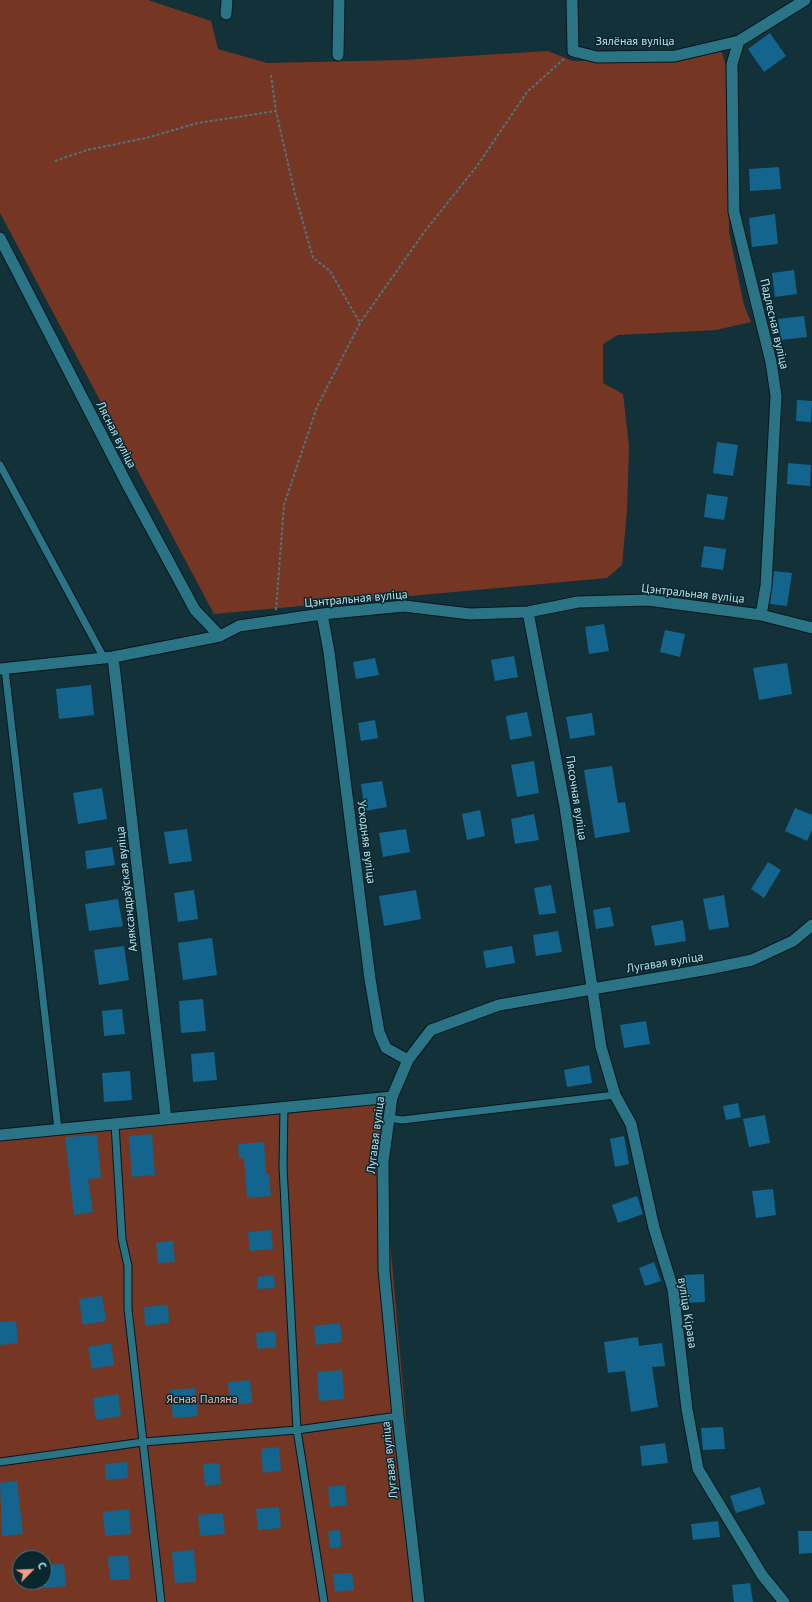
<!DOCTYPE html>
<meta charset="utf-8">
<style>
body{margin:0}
#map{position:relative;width:812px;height:1602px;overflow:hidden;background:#133138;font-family:"PT Sans",sans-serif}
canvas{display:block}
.north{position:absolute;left:12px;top:1550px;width:40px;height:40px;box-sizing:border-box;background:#08272e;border:1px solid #4e727b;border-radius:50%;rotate:66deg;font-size:11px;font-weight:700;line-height:16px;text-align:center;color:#b8e2ee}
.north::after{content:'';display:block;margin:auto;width:14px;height:18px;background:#f49e86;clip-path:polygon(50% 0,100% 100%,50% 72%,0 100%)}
</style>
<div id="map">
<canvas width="812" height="1602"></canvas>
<div class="north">С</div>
</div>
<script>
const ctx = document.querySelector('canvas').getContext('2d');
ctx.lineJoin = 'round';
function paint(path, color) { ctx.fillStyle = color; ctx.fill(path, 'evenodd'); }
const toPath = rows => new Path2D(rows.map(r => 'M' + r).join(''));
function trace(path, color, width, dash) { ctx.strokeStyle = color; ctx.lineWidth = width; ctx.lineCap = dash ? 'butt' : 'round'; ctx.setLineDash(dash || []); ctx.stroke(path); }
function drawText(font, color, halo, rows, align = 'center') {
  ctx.font = font + ' "PT Sans",sans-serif'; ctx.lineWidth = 3; ctx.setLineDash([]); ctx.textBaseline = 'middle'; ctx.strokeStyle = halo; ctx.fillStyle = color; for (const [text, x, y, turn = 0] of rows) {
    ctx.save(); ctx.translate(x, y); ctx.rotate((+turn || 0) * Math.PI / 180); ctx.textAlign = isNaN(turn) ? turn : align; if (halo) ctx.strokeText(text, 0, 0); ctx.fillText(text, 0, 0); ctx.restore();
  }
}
paint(toPath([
 [0,0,148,0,211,21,218,49,267,63,403,60,548,51,573,61,619,60,721,50,728,72,729,232,744,305,751,322,716,330,618,335,603,344,603,383,623,394,629,447,627,511,622,565,607,578,214,614,0,213],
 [392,1097,383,1162,422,1602,0,1602,0,1135],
 [20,1558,44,1558,44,1582,20,1582]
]), '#753624');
paint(toPath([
 [770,33,786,56,764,72,748,49],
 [779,167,781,189,750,191,749,169],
 [775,214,778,244,752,247,749,218],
 [794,270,797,294,775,297,772,273],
 [804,316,807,337,781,340,778,319],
 [797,400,812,401,811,422,796,421],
 [717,442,738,445,733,476,713,473],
 [788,463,811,465,810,486,787,484],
 [707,494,728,497,724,520,704,517],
 [704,546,726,549,723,570,701,567],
 [774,571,792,573,787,606,770,604],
 [604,624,609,651,589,654,585,627],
 [665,630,685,634,680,657,660,652],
 [514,656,518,677,495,681,491,660],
 [375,658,379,675,356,679,353,662],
 [787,663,792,694,759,700,753,668],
 [91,685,94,715,59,719,56,689],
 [527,712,532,736,510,740,506,716],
 [592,713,595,735,570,739,566,717],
 [375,720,378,738,361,741,358,723],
 [534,761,539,793,517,797,511,765],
 [612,766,618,803,625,802,630,832,595,838,584,770],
 [382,781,387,807,365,811,361,784],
 [102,788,107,819,78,824,73,793],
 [795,808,812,815,812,830,807,841,785,831],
 [480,810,485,836,467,840,462,814],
 [534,814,539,840,515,844,511,819],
 [187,829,192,861,169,864,164,832],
 [406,829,410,852,383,857,379,833],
 [112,847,115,865,87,869,85,851],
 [768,862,781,870,764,898,751,889],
 [551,885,556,913,539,915,534,888],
 [194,890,198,919,178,922,174,893],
 [416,890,421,919,384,926,379,896],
 [724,895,729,927,709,930,703,899],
 [118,899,123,926,89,931,85,904],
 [610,907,614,926,596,929,593,910],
 [683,920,686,941,655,946,651,926],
 [558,931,562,952,536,956,533,935],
 [212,938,217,975,183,980,178,943],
 [124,946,129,980,99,985,94,950],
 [512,946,515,963,486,968,483,951],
 [203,999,206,1031,181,1033,179,1001],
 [122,1009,125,1034,104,1036,102,1011],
 [646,1021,650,1044,624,1048,620,1025],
 [214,1052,217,1080,193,1082,191,1054],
 [589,1065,592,1083,567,1087,564,1070],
 [130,1071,132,1100,104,1102,102,1073],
 [738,1103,741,1117,726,1120,723,1106],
 [765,1115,770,1143,749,1147,743,1119],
 [152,1134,155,1175,132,1177,129,1136],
 [97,1135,101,1178,88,1179,93,1212,74,1215,65,1137],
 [624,1136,629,1164,615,1167,610,1139],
 [264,1142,266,1174,269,1174,271,1196,247,1198,244,1158,239,1158,238,1144],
 [773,1189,776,1215,756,1218,752,1191],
 [637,1196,643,1214,618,1223,612,1205],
 [271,1230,273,1249,250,1251,248,1232],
 [173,1241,175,1262,158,1263,156,1243],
 [654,1262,661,1281,645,1286,639,1268],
 [704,1274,705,1302,685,1303,684,1275],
 [274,1275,275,1288,258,1289,257,1277],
 [102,1296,106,1321,83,1325,79,1299],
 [168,1305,169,1323,145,1326,144,1307],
 [16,1321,18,1343,0,1345,0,1322],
 [340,1323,342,1342,316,1345,314,1326],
 [275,1331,276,1347,257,1349,256,1333],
 [638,1337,639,1346,662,1343,665,1366,652,1367,658,1407,631,1412,625,1371,608,1373,604,1342],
 [111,1343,114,1365,92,1369,88,1347],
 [342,1370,344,1399,319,1401,317,1372],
 [250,1380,252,1403,230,1405,228,1382],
 [195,1388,198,1416,173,1418,170,1390],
 [118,1394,121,1416,96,1420,93,1398],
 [723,1427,725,1449,703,1450,701,1428],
 [665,1443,668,1463,642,1466,640,1446],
 [279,1447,281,1471,263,1473,261,1449],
 [127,1462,128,1478,106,1480,105,1464],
 [219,1463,221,1484,205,1486,203,1464],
 [17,1481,23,1534,2,1536,0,1483],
 [345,1485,347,1505,330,1507,328,1487],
 [760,1487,765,1504,736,1513,730,1496],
 [279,1507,281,1528,258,1530,256,1509],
 [129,1509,131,1534,105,1536,103,1512],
 [223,1513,225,1534,200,1536,198,1515],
 [718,1521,720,1537,693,1540,691,1524],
 [340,1530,341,1547,330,1548,328,1531],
 [798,1531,812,1531,812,1553,799,1554],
 [194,1550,196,1582,175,1583,172,1552],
 [128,1555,130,1579,110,1580,108,1557],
 [64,1564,66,1586,44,1588,44,1565],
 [352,1573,354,1590,335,1592,333,1574],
 [750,1583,753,1602,734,1602,732,1585]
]), '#13658d');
const service = toPath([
 [0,465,104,658],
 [5,669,58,1129],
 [284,1107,283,1167,297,1430,324,1602],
 [389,1118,402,1120,615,1095],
 [115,1124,122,1239,128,1266,128,1309,161,1602],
 [0,1462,143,1442,297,1430,398,1416]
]);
const minor = toPath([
 [572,0,573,51,597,57,675,56,739,41,805,0],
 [226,14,227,0],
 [739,41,732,64,734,212,771,362,776,396,766,586,761,615],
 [338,55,339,0],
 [0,238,128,486,195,610,220,636],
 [528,612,565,807,601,1047,615,1095,631,1124,654,1228,673,1289,687,1409,698,1469,762,1575,784,1602],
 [322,614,329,652,370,979,379,1032,386,1048,408,1060],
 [113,657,166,1119],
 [0,669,113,657,220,636,239,626,322,614,404,606,470,614,528,612,578,602,648,600,761,615,812,628],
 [0,1135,392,1097],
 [419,1602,398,1416,384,1270,383,1162,392,1097,408,1060,431,1030,499,1005,709,969,752,960,793,941,812,925]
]);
trace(service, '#00181f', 9);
trace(minor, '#00181f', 13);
trace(toPath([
 [271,75,276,111,295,194,313,258,330,271,360,323],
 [55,161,87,150,146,138,198,123,276,111],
 [276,610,284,505,317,407,360,323,425,231,477,166,527,92,565,58]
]), '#52747d', 2, [3, 2]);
trace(service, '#2b7485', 7);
trace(minor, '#2b7485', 11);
drawText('12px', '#b8e2ee', '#08272e', [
 ["Зялёная вуліца",635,42],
 ["Падлесная вуліца",774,324,77],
 ["Лясная вуліца",116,435,63],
 ["Цэнтральная вуліца",693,594,6],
 ["Цэнтральная вуліца",356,599,-5],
 ["Пясочная вуліца",576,798,81],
 ["Усходняя вуліца",366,842,83],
 ["Аляксандраўская вуліца",127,889,-96],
 ["Лугавая вуліца",665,963,-9],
 ["Лугавая вуліца",376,1135,-83],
 ["вуліца Кірава",687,1313,81],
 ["Лугавая вуліца",390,1460,-96]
]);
drawText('12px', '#fdb49f', '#08272e', [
 ["Ясная Паляна",202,1400]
]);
</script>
